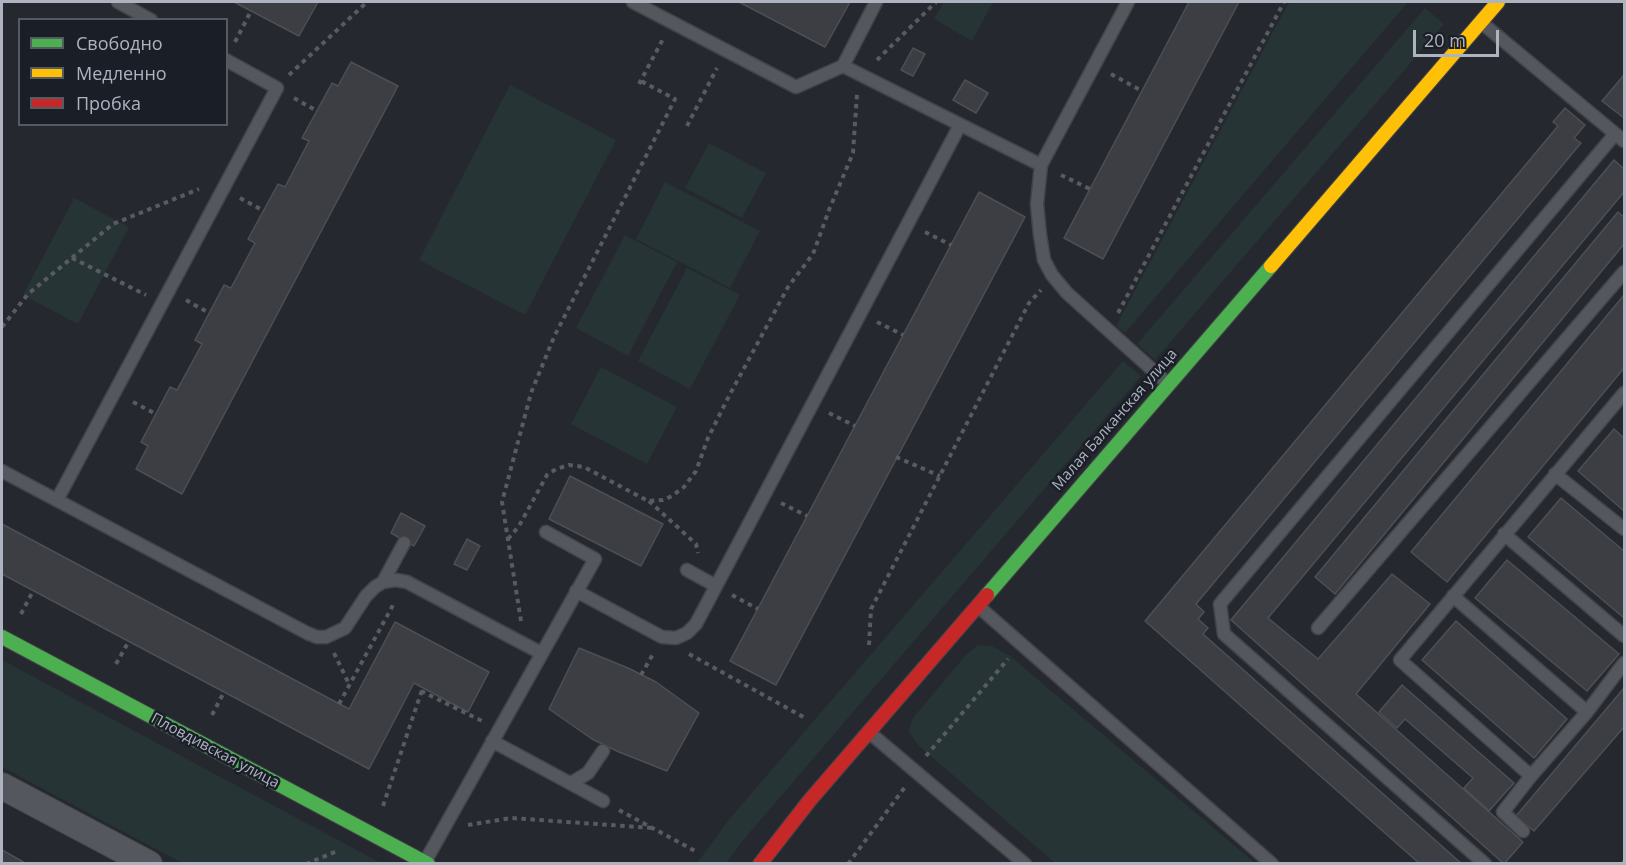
<!DOCTYPE html>
<meta charset="utf-8">
<style>
body{margin:0}
#map{position:relative;width:1626px;height:865px;overflow:hidden;background:#25282e;font-family:"Open Sans",sans-serif}
canvas{display:block}
.frame{position:absolute;inset:0;border:3px solid #aeb3c0;pointer-events:none}
.legend{position:absolute;left:18px;top:18px;width:210px;height:108px;box-sizing:border-box;background:#1a1e27;border:2px solid #555a64;margin:0;padding:8px 10px;list-style:none;font-size:18px;color:#aeb3c0}
.legend li{display:flex;align-items:center;gap:12px;height:30px}
.legend b{width:30px;border:2px solid #555a64}
.scale{position:absolute;left:1413px;top:30px;width:86px;height:27px;box-sizing:border-box;border:3px solid #aeb3c0;border-top:0;padding-left:8px;font-size:18px;line-height:21px;white-space:nowrap;color:#aeb3c0;-webkit-text-stroke:4px #1a1e27;paint-order:stroke}
</style>
<div id="map">
<canvas width="1626" height="865"></canvas>
<div class="frame"></div>
<ul class="legend">
<li><b style="height:8px;background:#4caf50"></b>Свободно</li>
<li><b style="height:8px;background:#ffc107"></b>Медленно</li>
<li><b style="height:8px;background:#c62828"></b>Пробка</li>
</ul>
<div class="scale">20 m</div>
</div>
<script>
const ctx = document.querySelector('canvas').getContext('2d');
ctx.lineJoin = 'round';
function paint(path, color) { ctx.fillStyle = color; ctx.fill(path, 'evenodd'); }
const toPath = rows => new Path2D(rows.map(r => 'M' + r).join(''));
function trace(path, color, width, dash) { ctx.strokeStyle = color; ctx.lineWidth = width; ctx.lineCap = dash ? 'butt' : 'round'; ctx.setLineDash(dash || []); ctx.stroke(path); }
function drawText(font, color, halo, rows, align = 'center') {
  ctx.font = font + ' "Open Sans",sans-serif'; ctx.lineWidth = 5; ctx.setLineDash([]); ctx.textBaseline = 'middle'; ctx.strokeStyle = halo; ctx.fillStyle = color; for (const [text, x, y, turn = 0] of rows) {
    ctx.save(); ctx.translate(x, y); ctx.rotate((+turn || 0) * Math.PI / 180); ctx.textAlign = isNaN(turn) ? turn : align; if (halo) ctx.strokeText(text, 0, 0); ctx.fillText(text, 0, 0); ctx.restore();
  }
}
paint(toPath([
 [944,2,993,2,972,41,934,19],
 [1289,2,1408,2,1125,333,1116,326],
 [1425,8,1444,24,1155,360,1137,344],
 [510,85,616,140,525,315,419,260],
 [709,143,766,173,742,218,685,188],
 [665,182,760,231,730,288,636,239],
 [74,198,129,227,78,324,23,295],
 [625,235,677,262,628,356,576,328],
 [687,268,740,295,690,389,638,361],
 [1123,361,1141,376,745,838,726,863,697,863,727,822],
 [601,367,677,407,647,464,571,424],
 [978,645,992,646,1010,656,1255,863,1055,863,917,744,909,731,912,719,966,655],
 [2,660,381,863,182,863,2,767]
]), '#273436');
const building = toPath([
 [234,2,318,2,299,36,234,2],
 [739,2,850,2,825,47,739,2],
 [1189,2,1239,2,1103,259,1064,238,1189,2],
 [913,48,925,54,913,76,901,70,913,48],
 [351,62,398,86,182,494,136,469,148,446,141,442,170,387,177,390,202,344,195,340,224,285,231,288,255,243,248,239,278,184,285,187,309,141,302,138,332,83,338,86,351,62],
 [1624,75,1624,118,1602,101,1624,75],
 [965,80,988,93,976,113,953,100,965,80],
 [1565,108,1585,125,1574,138,1581,143,1196,604,1204,612,1198,619,1208,628,1203,634,1462,864,1420,864,1145,621,1558,126,1553,122,1565,108],
 [1614,160,1624,169,1624,192,1268,618,1318,659,1392,574,1430,604,1356,694,1523,842,1504,864,1231,620,1614,160],
 [979,192,1025,217,776,685,730,661,979,192],
 [1618,212,1624,217,1624,244,1335,594,1315,577,1618,212],
 [1624,295,1624,368,1447,582,1411,552,1624,295],
 [1614,429,1624,438,1624,511,1578,471,1614,429],
 [570,476,663,524,641,566,549,519,570,476],
 [1561,498,1624,551,1624,618,1528,537,1561,498],
 [401,513,425,526,414,546,391,533,401,513],
 [2,524,349,709,395,622,489,672,468,712,414,683,369,769,2,574,2,524],
 [467,539,480,546,467,570,454,564,467,539],
 [1507,560,1619,654,1587,691,1475,598,1507,560],
 [1456,621,1567,719,1534,758,1422,660,1456,621],
 [579,648,628,668,656,682,699,713,667,771,619,752,592,739,549,709,579,648],
 [1402,685,1514,783,1489,811,1464,788,1473,778,1405,719,1397,728,1379,712,1402,685],
 [1624,688,1624,727,1534,831,1516,816,1624,688],
 [2,850,27,864,2,864,2,850]
]);
paint(building, '#3c3e43');
trace(building, '#4c5056', 1.5);
const lane = toPath([
 [118,2,151,20],
 [633,2,796,87,843,66,1041,165],
 [1128,2,1041,165,1037,204,1040,235,1044,260,1052,275,1067,293,1167,383],
 [1482,23,1624,141],
 [843,66,876,2],
 [2,471,307,633,317,637,326,637,345,628,366,596,375,587,383,582,396,580,407,582,541,653],
 [1555,474,1624,529],
 [57,500,277,88,226,60],
 [1504,534,1624,636],
 [687,570,716,586],
 [383,582,404,543],
 [576,591,662,637,676,638,687,633,696,624,960,125],
 [1453,596,1587,712],
 [979,607,1272,864],
 [1318,628,1624,272],
 [870,733,1025,864],
 [492,741,603,801],
 [1531,776,1400,660,1624,393],
 [571,783,588,773,603,751],
 [1523,831,1503,812,1531,776,1587,712,1624,663],
 [426,860,595,559,546,532],
 [1485,864,1224,634,1220,604,1615,134]
]);
const street = toPath([
 [2,786,149,864]
]);
const fast = toPath([
 [987,595,1271,266],
 [2,637,428,864]
]);
const slow = toPath([
 [1271,266,1498,2]
]);
const jam = toPath([
 [760,864,810,800,987,595]
]);
trace(lane, '#424449', 15);
trace(street, '#424449', 28);
trace(fast, '#424449', 16);
trace(slow, '#424449', 16);
trace(jam, '#424449', 16);
trace(toPath([
 [235,42,251,11],
 [877,60,936,2],
 [1111,74,1142,91],
 [289,75,367,2],
 [639,84,663,39],
 [294,98,317,111],
 [687,126,717,68],
 [1061,175,1090,189],
 [240,198,264,211],
 [925,232,951,245],
 [72,258,146,295],
 [186,300,209,313],
 [1118,313,1284,2],
 [877,322,903,335],
 [2,327,28,294,113,224,199,189],
 [133,402,156,414],
 [829,413,855,426],
 [896,457,940,476],
 [649,501,696,544,698,553],
 [781,503,807,516],
 [508,539,519,526,547,475,556,469,569,465,584,467,648,501,663,500,672,496,684,487,696,471,708,438,729,396,788,287,813,254,829,210,853,153,857,94],
 [732,595,758,609],
 [21,614,33,591],
 [521,621,502,502,531,393,554,337,675,99,641,81],
 [869,645,871,609,1029,303,1041,290],
 [334,653,349,684],
 [689,654,807,719],
 [116,664,129,641],
 [641,675,653,654],
 [421,691,482,721],
 [339,704,392,607,393,601],
 [212,715,224,692],
 [926,756,1008,659],
 [383,806,423,687],
 [619,810,697,852],
 [468,825,511,818,653,828],
 [306,864,337,851],
 [848,864,905,787],
 [1623,864,1624,861]
]), '#585b62', 4, [4.5, 4.5]);
trace(lane, '#54575d', 12);
trace(street, '#54575d', 26);
trace(fast, '#4caf50', 14);
trace(slow, '#ffc107', 14);
trace(jam, '#c62828', 14);
drawText('15px', '#aeb3c0', '#1a1e27', [
 ["Малая Балканская улица",1115,420,-49],
 ["Пловдивская улица",215,751,28]
]);
</script>
